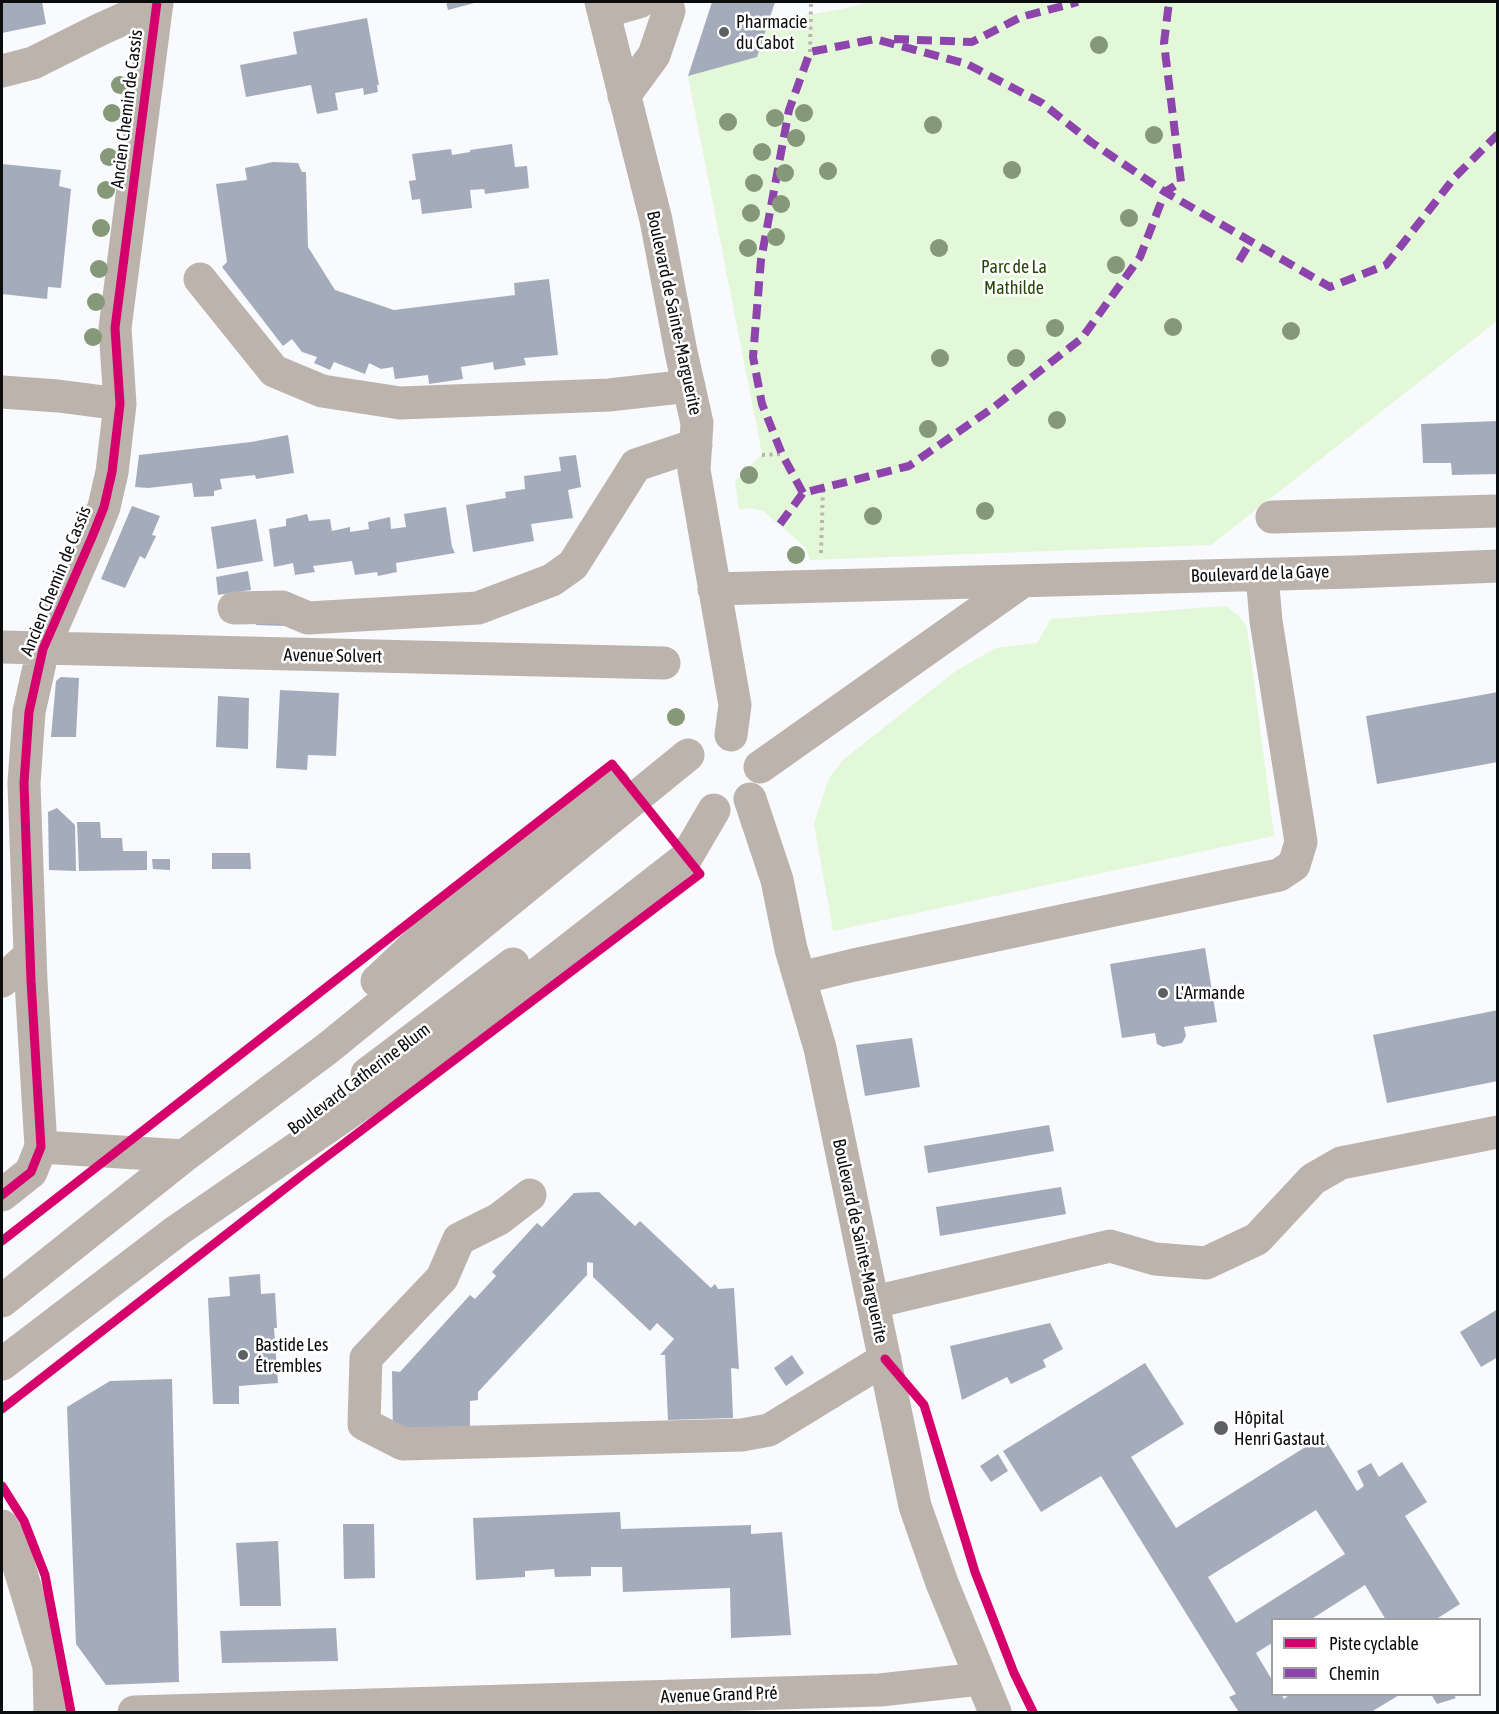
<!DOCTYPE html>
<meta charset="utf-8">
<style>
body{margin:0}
#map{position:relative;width:1499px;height:1714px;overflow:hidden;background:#f8fafd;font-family:"Asap Condensed",sans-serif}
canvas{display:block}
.frame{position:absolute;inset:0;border:3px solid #0b0c0e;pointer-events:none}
.legend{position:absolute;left:1271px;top:1618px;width:210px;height:78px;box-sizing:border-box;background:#fff;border:2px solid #9d9e9f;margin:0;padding:8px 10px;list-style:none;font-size:18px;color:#0b0c0e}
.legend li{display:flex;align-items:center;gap:12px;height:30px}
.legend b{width:30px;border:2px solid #9d9e9f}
</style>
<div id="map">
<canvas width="1499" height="1714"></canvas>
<div class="frame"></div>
<ul class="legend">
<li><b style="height:8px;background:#d6006c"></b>Piste cyclable</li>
<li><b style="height:8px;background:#8e44ad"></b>Chemin</li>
</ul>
</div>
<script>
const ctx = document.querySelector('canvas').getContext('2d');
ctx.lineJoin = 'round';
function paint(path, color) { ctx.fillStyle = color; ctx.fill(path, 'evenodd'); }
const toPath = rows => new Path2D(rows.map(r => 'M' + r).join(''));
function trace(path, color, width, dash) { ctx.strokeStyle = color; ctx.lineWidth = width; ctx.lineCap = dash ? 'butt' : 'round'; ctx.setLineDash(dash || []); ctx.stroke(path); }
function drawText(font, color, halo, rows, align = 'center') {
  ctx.font = font + ' "Asap Condensed",sans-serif'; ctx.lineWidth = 5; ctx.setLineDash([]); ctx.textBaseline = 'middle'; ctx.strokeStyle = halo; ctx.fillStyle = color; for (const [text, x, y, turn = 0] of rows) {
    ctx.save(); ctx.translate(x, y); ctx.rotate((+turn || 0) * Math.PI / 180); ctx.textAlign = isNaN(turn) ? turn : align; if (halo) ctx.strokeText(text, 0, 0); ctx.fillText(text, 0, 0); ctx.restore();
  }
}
paint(toPath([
 [871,2,1497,2,1497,321,1211,545,810,560,805,547,763,511,749,508,739,510,735,481,762,454,688,76,768,22,842,9],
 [1226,606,1239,616,1247,627,1274,836,833,931,814,824,829,778,844,759,957,670,996,648,1037,643,1051,619]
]), '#e3f8d9');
paint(toPath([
 [2,2,42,2,46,24,2,33],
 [446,2,478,2,448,10],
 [712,2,775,2,757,57,688,76],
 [367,18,379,85,377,85,378,92,364,95,363,88,335,93,338,110,317,114,311,85,246,97,240,65,297,54,293,32],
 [512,144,515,167,527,166,529,188,485,194,484,189,470,190,472,208,422,214,420,199,412,200,409,181,416,180,412,154,451,149,452,155,470,152,470,150],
 [273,162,298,163,302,172,306,172,308,247,335,290,394,310,515,295,514,283,549,279,558,355,524,358,526,365,494,370,493,362,461,367,463,379,429,384,428,375,395,379,393,367,381,369,369,363,365,374,334,362,330,370,314,363,317,357,302,352,292,339,283,346,222,267,227,262,216,184,247,180,245,168],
 [2,164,61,170,59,186,71,189,61,288,48,287,47,299,2,294],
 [1498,421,1498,474,1452,475,1451,463,1423,463,1421,424],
 [288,435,294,473,256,479,255,475,220,479,222,489,214,491,214,496,194,497,192,483,148,488,135,487,139,455,251,442],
 [576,455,581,487,568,490,573,518,531,524,534,541,473,552,466,505,506,498,505,492,525,489,524,476,561,471,559,457],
 [132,506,160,516,152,535,156,536,145,559,140,556,125,588,101,579],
 [446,507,452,547,455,553,396,563,397,572,378,576,377,572,355,575,352,561,313,566,315,572,295,575,293,563,274,567,269,529,286,526,286,519,307,514,309,521,330,519,332,531,350,527,350,532,369,529,368,522,390,517,391,529,406,527,404,514],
 [256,519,263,561,217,569,211,527],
 [248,571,251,590,218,595,216,577],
 [256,618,285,619,285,626,256,625],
 [61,677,79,678,76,737,51,737,56,681],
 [280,690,339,693,336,756,308,755,307,770,276,768],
 [1498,692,1498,762,1377,784,1366,716],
 [218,696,249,698,248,749,216,747],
 [57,808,75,825,76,871,49,870,48,812],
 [77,822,100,822,101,838,122,838,123,851,147,851,147,870,79,871],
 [212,853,250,853,251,869,212,869],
 [152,859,170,859,170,870,153,869],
 [1205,948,1217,1022,1184,1027,1186,1036,1182,1043,1163,1047,1157,1044,1155,1033,1122,1038,1110,964],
 [1498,1010,1498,1081,1387,1103,1373,1035],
 [912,1038,920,1087,865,1096,856,1045],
 [1049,1125,1054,1151,928,1173,924,1146],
 [1061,1187,1066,1214,940,1236,936,1207],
 [599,1192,635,1226,640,1221,711,1288,715,1284,718,1289,734,1288,739,1369,731,1368,733,1418,668,1420,665,1355,660,1355,674,1339,657,1323,650,1331,593,1277,593,1263,587,1262,587,1275,478,1392,478,1400,470,1401,470,1434,393,1436,392,1371,400,1372,470,1295,475,1299,496,1276,492,1272,537,1223,542,1227,574,1193],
 [260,1274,261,1294,275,1293,277,1328,274,1328,278,1383,239,1386,239,1404,213,1404,208,1298,230,1296,229,1277],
 [1498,1309,1498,1357,1481,1367,1460,1332],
 [1050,1323,1063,1349,1043,1360,1046,1367,1011,1384,1007,1377,962,1400,950,1346],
 [792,1355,804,1373,786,1386,774,1368],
 [1145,1363,1184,1424,1131,1457,1176,1528,1323,1436,1357,1491,1364,1486,1357,1471,1371,1463,1379,1477,1402,1462,1427,1502,1405,1516,1460,1604,1438,1618,1439,1620,1386,1620,1365,1585,1310,1620,1272,1620,1272,1643,1256,1653,1272,1680,1272,1694,1281,1694,1284,1699,1290,1694,1401,1694,1371,1712,1239,1712,1229,1697,1236,1694,1101,1476,1041,1512,1003,1451],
 [1316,1510,1345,1554,1236,1623,1208,1577],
 [172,1379,179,1682,106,1685,76,1644,67,1407,110,1381],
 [998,1454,1008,1471,991,1482,980,1466],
 [620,1512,621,1529,751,1525,751,1534,782,1532,791,1635,731,1638,730,1588,623,1592,622,1567,591,1567,591,1576,555,1577,554,1569,525,1571,525,1577,476,1580,473,1518],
 [343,1524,374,1524,375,1578,344,1579],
 [278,1541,281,1606,240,1606,236,1543],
 [336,1628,338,1661,222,1663,220,1631],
 [1431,1694,1453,1694,1456,1698,1437,1704]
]), '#a4acbc');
trace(toPath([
 [810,52,811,2],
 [762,455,782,454],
 [821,553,823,488]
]), '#bab5b2', 4, [3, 4.5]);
trace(toPath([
 [601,2,656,220,681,352,697,423,694,470,735,705,731,735],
 [604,12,639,2],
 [2,71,33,63,101,29,157,4],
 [624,96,654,55,669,11,666,2],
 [200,279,274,371,322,391,400,403,609,395,689,386],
 [2,392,58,396,120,404],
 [1272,517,1498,511],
 [714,589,1353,572,1498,566],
 [234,608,282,607,308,618,478,608,552,580,573,565,636,465,696,445],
 [2,647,664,663],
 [760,767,1023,581],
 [750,799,777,880,791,949,820,1048,915,1506,942,1583,995,1712],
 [800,978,854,965,1279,875,1294,865,1301,842,1266,621,1262,575],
 [2,981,30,955],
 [377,981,448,914,614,784],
 [367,1074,513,964],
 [41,1147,184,1156],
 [2,1195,31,1172,41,1147,31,981,24,783,29,712,43,649,92,537,104,507,112,472,120,404,115,328,157,2],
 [530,1195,499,1219,459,1239,442,1278,366,1358,364,1424,403,1444,742,1435,769,1430,885,1359],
 [873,1300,887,1299,1110,1246,1155,1259,1206,1263,1257,1239,1313,1179,1341,1163,1498,1132],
 [2,1301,184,1156,328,1048,688,755],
 [2,1364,178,1230,444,1047,686,858,714,810],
 [2,1526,12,1543,49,1666,50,1712],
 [134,1712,880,1690,980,1679]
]), '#bcb3ad', 33);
trace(toPath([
 [894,39,972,42,1021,17,1078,2],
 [1239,261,1251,241],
 [803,493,782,454,762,404,753,357,761,260,789,110,810,52,875,39,967,64,1042,103,1091,142,1165,192,1330,287,1386,265,1455,177,1498,134],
 [780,524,803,493,909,466,994,407,1082,338,1140,257,1165,192,1181,182,1164,43,1169,2]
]), '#8e44ad', 8, [15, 8]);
trace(toPath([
 [2,1195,31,1172,41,1147,31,981,24,783,29,712,43,649,92,537,104,507,112,472,120,404,115,328,157,2],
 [2,1241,612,764,700,874,305,1173,2,1409],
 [885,1359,924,1405,975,1572,1014,1673,1033,1712],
 [2,1486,24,1521,45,1575,71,1712]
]), '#d6006c', 9);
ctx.fillStyle = '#859877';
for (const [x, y] of [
 [1099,45],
 [120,85],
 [112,113],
 [804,113],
 [775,118],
 [728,122],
 [933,125],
 [1154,135],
 [796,138],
 [762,152],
 [109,157],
 [1012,170],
 [828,171],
 [785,173],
 [754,183],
 [106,190],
 [781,204],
 [751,213],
 [1129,218],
 [101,228],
 [776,237],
 [748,248],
 [939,248],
 [1116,265],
 [99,269],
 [96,302],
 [1173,327],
 [1055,328],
 [1291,331],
 [93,337],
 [940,358],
 [1016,358],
 [1057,420],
 [928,429],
 [749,475],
 [985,511],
 [873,516],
 [796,555],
 [676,717]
]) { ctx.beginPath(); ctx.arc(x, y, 9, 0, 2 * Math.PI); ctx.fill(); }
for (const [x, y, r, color] of [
 [724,32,6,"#5e5f62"],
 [1163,993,6,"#5e5f62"],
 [243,1355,6,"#5e5f62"],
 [1221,1428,8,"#5e5f62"]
]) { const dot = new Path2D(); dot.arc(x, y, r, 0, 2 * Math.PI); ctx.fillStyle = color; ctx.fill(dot); trace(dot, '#fff', 2); }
drawText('18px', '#0b0c0e', '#fff', [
 ["Pharmacie",736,22],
 ["du Cabot",736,43],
 ["L'Armande",1175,993],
 ["Bastide Les",255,1345],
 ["Étrembles",255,1366],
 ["Hôpital",1234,1418],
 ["Henri Gastaut",1234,1439]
], 'left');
drawText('18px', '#0b0c0e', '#fff', [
 ["Ancien Chemin de Cassis",127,109,-83],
 ["Boulevard de Sainte-Marguerite",674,313,78],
 ["Boulevard de la Gaye",1260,574,-2],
 ["Ancien Chemin de Cassis",56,581,-68],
 ["Avenue Solvert",333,656,1],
 ["Boulevard Catherine Blum",359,1079,-37],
 ["Boulevard de Sainte-Marguerite",860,1241,78],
 ["Avenue Grand Pré",719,1695,-2]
]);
drawText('18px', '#274709', '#fff', [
 ["Parc de La",1014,267],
 ["Mathilde",1014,288]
]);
</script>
